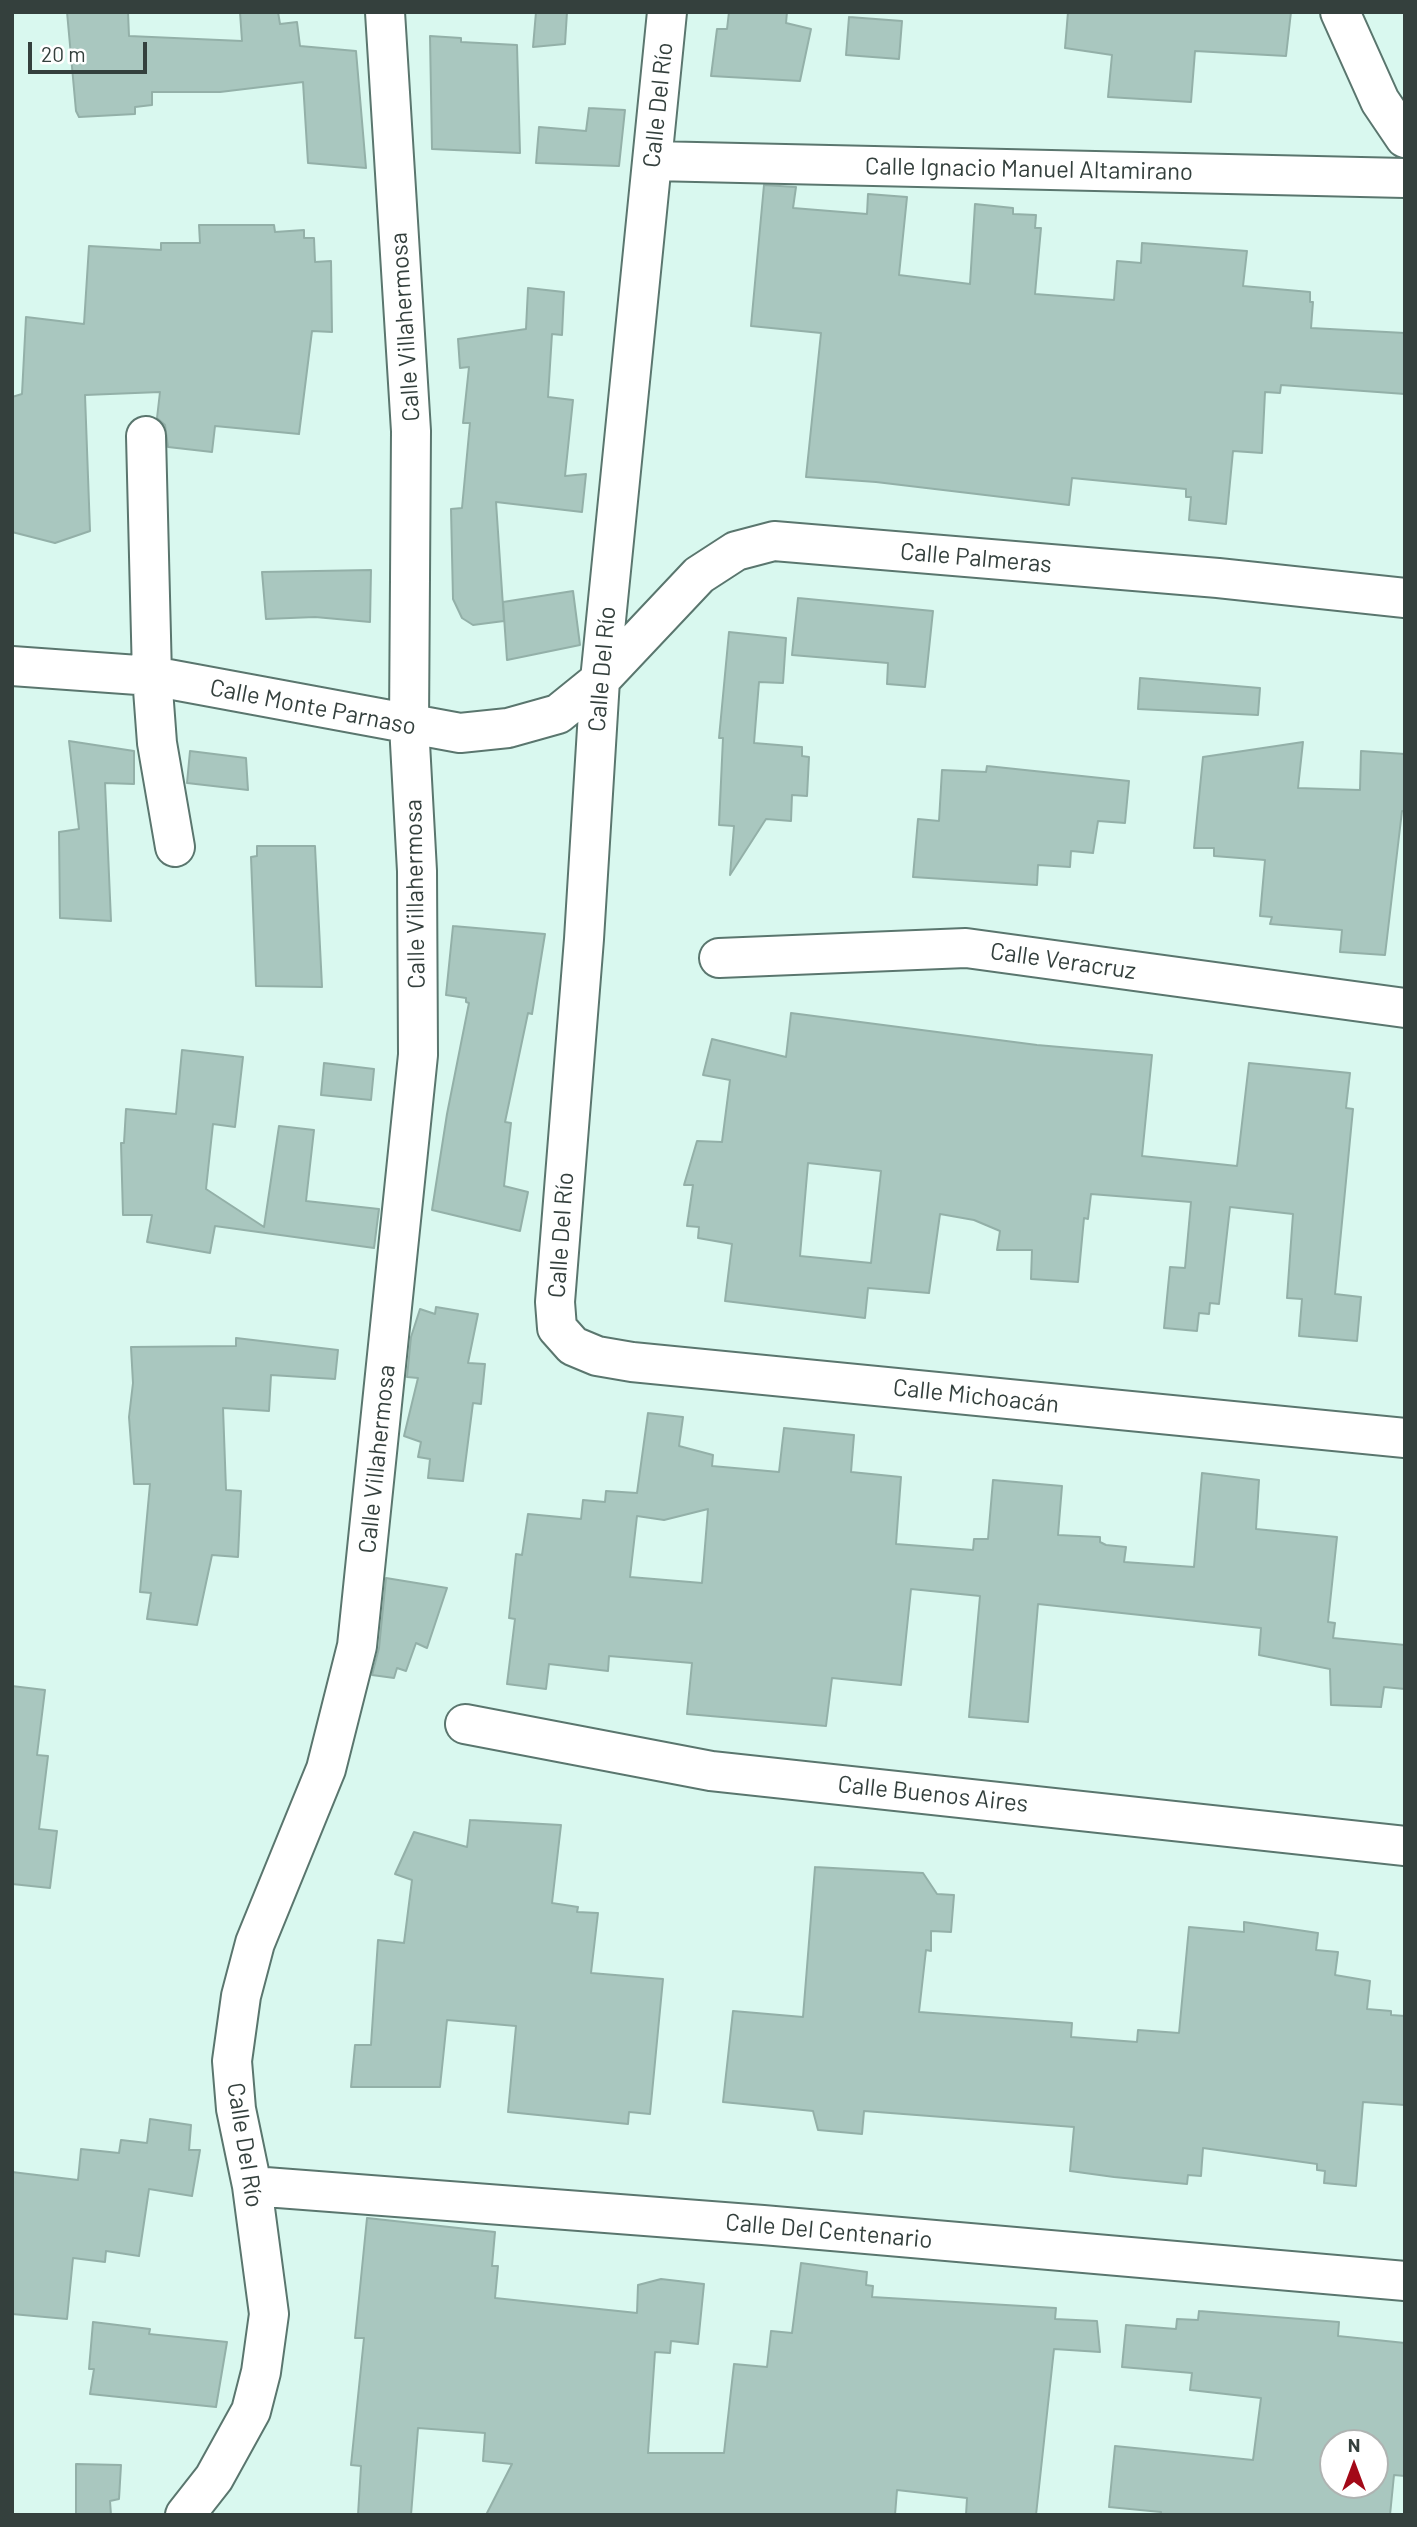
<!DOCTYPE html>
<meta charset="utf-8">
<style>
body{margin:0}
#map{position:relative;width:1417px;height:2527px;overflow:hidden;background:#d9f8ef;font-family:Barlow,sans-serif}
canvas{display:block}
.frame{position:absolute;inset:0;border:14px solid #34403d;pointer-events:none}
.north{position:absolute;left:1319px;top:2429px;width:70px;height:70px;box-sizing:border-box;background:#fff;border:2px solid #aeb3b1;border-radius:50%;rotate:0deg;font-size:19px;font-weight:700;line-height:28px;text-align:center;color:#34403d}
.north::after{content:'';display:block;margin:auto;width:24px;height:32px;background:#a30918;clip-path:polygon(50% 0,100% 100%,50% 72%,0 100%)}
.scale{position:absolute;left:28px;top:42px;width:119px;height:32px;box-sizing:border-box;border:4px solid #34403d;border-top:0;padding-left:9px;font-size:21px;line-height:24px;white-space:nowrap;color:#34403d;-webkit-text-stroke:5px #fff;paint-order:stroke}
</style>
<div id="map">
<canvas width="1417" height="2527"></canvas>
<div class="frame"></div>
<div class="north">N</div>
<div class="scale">20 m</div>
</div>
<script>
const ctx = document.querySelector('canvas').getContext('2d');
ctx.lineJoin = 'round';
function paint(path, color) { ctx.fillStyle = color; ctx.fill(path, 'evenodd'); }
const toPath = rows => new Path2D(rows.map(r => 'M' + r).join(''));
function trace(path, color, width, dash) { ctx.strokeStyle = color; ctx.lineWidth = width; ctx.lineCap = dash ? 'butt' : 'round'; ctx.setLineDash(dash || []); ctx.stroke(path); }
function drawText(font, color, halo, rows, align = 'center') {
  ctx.font = font + ' Barlow,sans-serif'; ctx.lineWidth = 6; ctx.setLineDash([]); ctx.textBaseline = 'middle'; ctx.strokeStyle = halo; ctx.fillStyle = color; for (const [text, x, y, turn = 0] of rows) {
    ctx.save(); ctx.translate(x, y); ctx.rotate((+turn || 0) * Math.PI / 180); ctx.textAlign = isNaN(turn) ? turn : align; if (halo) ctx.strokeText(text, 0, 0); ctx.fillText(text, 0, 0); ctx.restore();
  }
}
const building = toPath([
 [67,12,128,12,129,36,242,41,240,12,278,12,280,24,297,22,300,46,356,51,366,168,308,163,303,82,220,92,152,92,152,105,135,107,135,114,79,117,76,111,67,12],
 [536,12,567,12,565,44,533,47,536,12],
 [729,12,787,12,786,23,811,29,800,81,711,76,717,29,727,29,729,12],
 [1068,12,1291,12,1286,56,1195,51,1191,102,1108,97,1112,55,1065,48,1068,12],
 [849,17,902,21,899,59,846,55,849,17],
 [430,36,461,38,461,42,517,45,520,153,432,149,430,36],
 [589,108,625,110,619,166,536,163,539,127,586,131,589,108],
 [764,185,796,187,793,208,867,214,868,194,907,197,899,275,970,284,975,204,1013,208,1013,214,1036,215,1035,228,1041,228,1035,294,1114,300,1117,261,1141,263,1142,243,1247,251,1243,286,1310,292,1310,302,1313,302,1311,328,1405,333,1405,394,1281,385,1280,393,1265,392,1262,453,1233,451,1226,524,1189,520,1191,497,1186,497,1186,489,1072,478,1069,505,876,482,806,477,821,333,751,326,764,185],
 [199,225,274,225,275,232,304,230,304,238,314,238,315,262,331,261,332,332,312,331,299,434,215,426,212,452,168,447,165,425,157,418,160,392,85,395,90,531,55,543,12,532,12,397,22,394,26,317,84,324,89,246,161,250,161,243,200,243,199,225],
 [528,288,564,292,562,335,552,334,548,397,573,400,565,476,586,474,582,512,496,502,504,621,473,625,462,618,453,599,451,509,462,508,470,423,463,423,469,367,460,368,458,339,526,329,528,288],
 [371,570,370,622,315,617,266,619,262,572,371,570],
 [573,591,580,645,507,660,503,602,573,591],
 [798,598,933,611,925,687,887,684,888,663,792,655,798,598],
 [729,632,786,638,783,683,759,682,754,743,802,747,802,756,809,757,807,796,792,795,791,821,766,819,730,875,734,826,719,825,723,738,719,738,729,632],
 [1140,678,1260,688,1258,715,1138,709,1140,678],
 [69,741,134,751,134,784,105,783,111,921,60,918,59,832,79,829,69,741],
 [1303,742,1298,788,1360,790,1361,751,1405,754,1405,811,1402,811,1385,955,1340,952,1342,930,1270,924,1272,917,1260,916,1265,860,1214,856,1214,848,1194,848,1203,757,1303,742],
 [190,751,246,758,248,790,187,783,190,751],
 [987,766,1129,781,1125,823,1098,821,1093,853,1071,851,1070,867,1038,865,1037,885,913,877,918,819,939,821,942,770,986,772,987,766],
 [257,846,315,846,322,987,256,986,251,857,257,856,257,846],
 [453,926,545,934,532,1014,528,1013,505,1122,511,1123,504,1186,528,1192,520,1231,432,1210,447,1114,469,1003,466,1002,466,998,446,995,453,926],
 [791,1013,1037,1045,1152,1055,1142,1156,1237,1166,1249,1063,1350,1073,1346,1108,1353,1109,1335,1294,1361,1297,1357,1341,1299,1336,1302,1299,1287,1298,1293,1214,1230,1207,1219,1304,1210,1303,1209,1314,1199,1313,1197,1331,1164,1328,1170,1267,1185,1268,1191,1202,1091,1194,1088,1219,1084,1218,1078,1282,1031,1279,1032,1250,997,1250,1000,1231,974,1220,940,1214,929,1293,868,1288,865,1318,725,1301,732,1244,698,1238,699,1227,687,1226,693,1185,684,1185,697,1141,722,1142,730,1080,703,1075,712,1039,786,1057,791,1013],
 [808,1163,881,1171,871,1263,800,1256,808,1163],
 [182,1050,243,1057,235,1127,213,1124,206,1189,264,1227,279,1126,314,1130,306,1201,379,1209,374,1248,215,1226,210,1253,147,1242,152,1215,123,1215,121,1143,124,1143,126,1109,176,1114,182,1050],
 [324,1063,374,1069,371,1100,321,1095,324,1063],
 [436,1307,478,1314,468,1363,485,1364,481,1404,473,1403,463,1481,428,1478,430,1459,418,1457,421,1442,404,1436,418,1378,407,1377,411,1337,420,1309,435,1314,436,1307],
 [236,1338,338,1350,335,1379,271,1375,269,1411,223,1408,226,1490,241,1491,238,1557,212,1555,197,1625,147,1619,151,1593,140,1592,150,1484,134,1484,129,1417,133,1383,131,1347,236,1346,236,1338],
 [648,1413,683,1417,679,1446,713,1455,712,1466,779,1472,784,1428,854,1435,851,1472,901,1477,896,1544,973,1550,974,1539,988,1539,993,1480,1062,1486,1058,1535,1100,1537,1100,1542,1106,1545,1126,1547,1124,1562,1194,1567,1202,1473,1259,1480,1256,1529,1337,1537,1328,1622,1335,1623,1333,1638,1405,1645,1405,1689,1384,1687,1381,1707,1331,1705,1330,1669,1259,1655,1261,1628,1038,1604,1028,1722,969,1717,980,1596,911,1589,901,1685,832,1678,826,1726,687,1714,692,1663,609,1656,608,1671,549,1664,546,1689,507,1684,515,1619,509,1618,516,1554,522,1555,528,1514,581,1519,583,1500,605,1502,606,1491,637,1493,648,1413],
 [708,1509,702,1583,630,1577,637,1516,664,1520,708,1509],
 [386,1578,447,1588,427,1648,416,1643,406,1671,397,1668,394,1678,372,1675,379,1648,386,1578],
 [12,1686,45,1690,37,1755,48,1756,39,1829,57,1831,50,1888,12,1884,12,1686],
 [470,1820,561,1825,552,1903,578,1907,577,1912,598,1913,591,1973,663,1979,650,2114,629,2112,628,2124,508,2112,516,2026,447,2020,440,2087,351,2087,355,2045,371,2045,378,1940,404,1943,412,1880,395,1874,414,1832,467,1847,470,1820],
 [815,1867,923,1873,937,1894,954,1895,951,1932,931,1931,931,1951,926,1950,919,2012,1072,2023,1071,2037,1137,2042,1138,2030,1179,2033,1189,1927,1244,1932,1244,1922,1318,1933,1316,1950,1338,1952,1335,1975,1370,1981,1367,2009,1391,2011,1391,2015,1405,2016,1405,2105,1363,2102,1356,2186,1324,2183,1325,2171,1317,2170,1317,2164,1203,2148,1201,2176,1188,2175,1187,2184,1114,2177,1070,2171,1074,2127,864,2111,862,2134,818,2130,813,2111,723,2102,733,2011,803,2017,815,1867],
 [150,2119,191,2125,189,2150,200,2150,192,2196,149,2189,139,2256,106,2251,105,2262,73,2258,67,2319,12,2314,12,2172,78,2180,81,2149,119,2153,121,2140,147,2143,150,2119],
 [367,2218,495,2232,492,2266,498,2266,495,2298,637,2313,638,2285,661,2279,704,2284,698,2344,671,2341,670,2353,655,2352,648,2453,724,2453,734,2364,767,2367,771,2331,792,2333,801,2263,867,2272,866,2285,873,2286,872,2297,1056,2308,1055,2319,1097,2321,1100,2352,1054,2349,1036,2515,966,2515,967,2498,897,2490,895,2515,486,2515,512,2464,483,2461,485,2433,418,2428,411,2515,358,2515,361,2466,351,2465,364,2338,355,2338,367,2218],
 [1199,2311,1339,2322,1338,2336,1405,2343,1405,2476,1394,2475,1390,2515,1161,2515,1161,2512,1109,2507,1115,2446,1253,2460,1261,2398,1190,2390,1192,2373,1122,2367,1126,2325,1176,2329,1177,2319,1198,2320,1199,2311],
 [1333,2443,1375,2443,1375,2485,1333,2485,1333,2443],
 [93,2322,150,2329,149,2334,227,2342,216,2407,90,2394,94,2369,89,2369,93,2322],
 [76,2464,121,2465,119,2499,110,2501,111,2515,76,2515,76,2464]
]);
paint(building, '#a9c7bf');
trace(building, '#93b0a8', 2);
const minor = toPath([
 [667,12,600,680,584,939,555,1302,557,1328,573,1346,597,1356,632,1362,1405,1438],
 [1340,12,1380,101,1405,138],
 [652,161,1405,178],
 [146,436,152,676,157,743,175,847],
 [12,666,152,676,460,733,508,728,558,714,600,680,699,575,736,551,774,541,1218,578,1405,598],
 [719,958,966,948,1405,1008],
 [465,1724,711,1771,1405,1846],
 [252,2186,763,2225,1405,2281],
 [185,2515,214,2478,251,2411,261,2372,269,2314,252,2186,236,2109,232,2061,241,1996,255,1943,326,1769,357,1646,418,1055,417,871,409,725,411,431,385,12]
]);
trace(minor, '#5a766e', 42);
trace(minor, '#fff', 38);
drawText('24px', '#34403d', '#fff', [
 ["Calle Del Río",658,105,-84],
 ["Calle Ignacio Manuel Altamirano",1029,169,1],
 ["Calle Villahermosa",405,327,-94],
 ["Calle Palmeras",976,558,5],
 ["Calle Del Río",602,669,-85],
 ["Calle Monte Parnaso",313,707,11],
 ["Calle Villahermosa",415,894,-91],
 ["Calle Veracruz",1063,961,8],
 ["Calle Del Río",561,1235,-86],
 ["Calle Michoacán",976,1396,6],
 ["Calle Villahermosa",377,1459,-84],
 ["Calle Buenos Aires",933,1794,6],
 ["Calle Del Río",245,2145,81],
 ["Calle Del Centenario",829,2231,5]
]);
</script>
